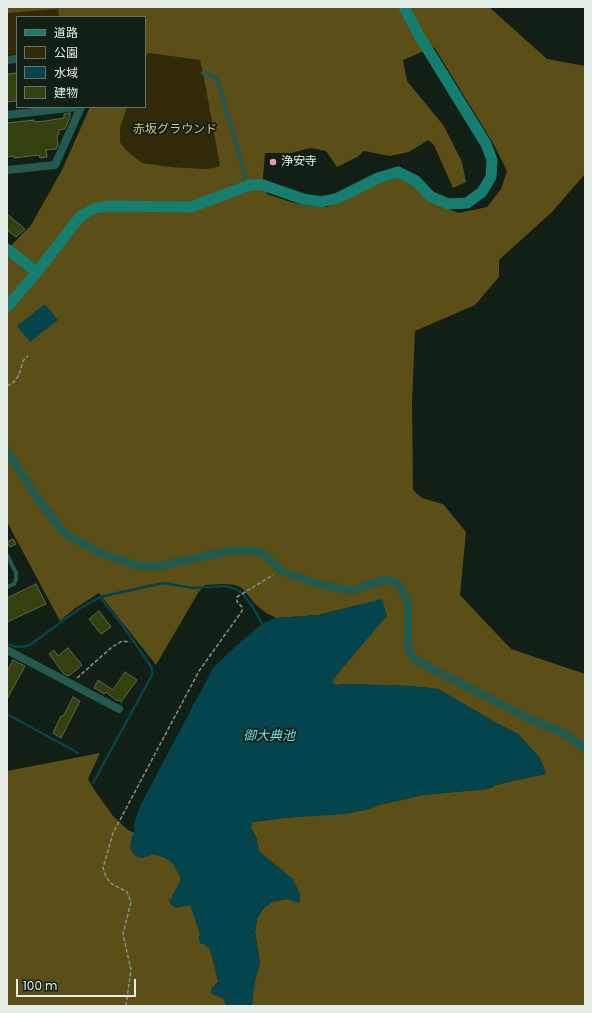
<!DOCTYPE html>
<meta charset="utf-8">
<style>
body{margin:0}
#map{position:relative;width:592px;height:1013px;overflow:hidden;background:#111f14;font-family:Poppins,"Noto Sans JP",sans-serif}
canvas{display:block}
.frame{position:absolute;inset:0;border:8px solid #e5eee7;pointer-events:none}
.legend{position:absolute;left:16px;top:16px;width:130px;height:92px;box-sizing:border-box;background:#111f14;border:1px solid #667268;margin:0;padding:5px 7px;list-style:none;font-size:12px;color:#e5eee7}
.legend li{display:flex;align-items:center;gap:8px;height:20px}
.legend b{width:20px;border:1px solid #667268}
.scale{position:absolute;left:16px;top:979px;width:120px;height:18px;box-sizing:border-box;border:2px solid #e5eee7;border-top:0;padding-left:5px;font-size:12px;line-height:14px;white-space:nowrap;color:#e5eee7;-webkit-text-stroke:3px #111f14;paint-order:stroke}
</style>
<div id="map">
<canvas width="592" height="1013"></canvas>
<div class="frame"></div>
<ul class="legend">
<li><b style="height:5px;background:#157e6e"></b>道路</li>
<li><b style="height:11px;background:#322908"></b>公園</li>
<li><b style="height:11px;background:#04454d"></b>水域</li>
<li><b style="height:11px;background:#33410e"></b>建物</li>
</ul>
<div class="scale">100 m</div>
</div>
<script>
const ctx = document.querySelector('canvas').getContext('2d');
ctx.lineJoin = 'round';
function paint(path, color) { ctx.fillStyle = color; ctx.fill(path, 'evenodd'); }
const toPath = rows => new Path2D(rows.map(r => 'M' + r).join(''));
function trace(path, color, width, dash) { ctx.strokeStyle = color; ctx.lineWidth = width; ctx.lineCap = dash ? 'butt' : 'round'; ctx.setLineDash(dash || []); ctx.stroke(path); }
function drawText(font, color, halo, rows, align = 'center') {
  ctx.font = font + ' Poppins,"Noto Sans JP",sans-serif'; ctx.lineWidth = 3.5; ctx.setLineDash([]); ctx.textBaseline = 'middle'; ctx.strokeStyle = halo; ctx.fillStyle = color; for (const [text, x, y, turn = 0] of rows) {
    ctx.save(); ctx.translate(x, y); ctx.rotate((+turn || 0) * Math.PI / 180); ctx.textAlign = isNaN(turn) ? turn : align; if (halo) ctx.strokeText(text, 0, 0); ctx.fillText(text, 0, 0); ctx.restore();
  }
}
paint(toPath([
 [59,9,59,17,17,17,17,54,7,55,7,13],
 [148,53,200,60,203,73,220,166,207,169,171,167,142,163,126,150,120,142,120,128,127,107,145,107,145,59]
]), '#322908');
paint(toPath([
 [7,7,489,7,547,59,585,66,585,174,552,212,499,260,499,277,475,305,415,331,412,402,413,490,422,498,443,504,466,532,460,595,511,649,585,674,585,1006,251,1006,255,980,260,963,255,933,257,918,263,909,271,902,286,899,268,859,259,851,256,837,251,827,252,822,284,818,365,810,379,805,422,795,488,789,496,785,521,779,546,774,540,758,518,734,498,724,438,689,410,686,347,684,337,685,332,683,333,680,343,667,361,646,358,605,319,615,276,618,266,613,255,604,242,588,235,585,224,584,205,585,198,593,156,665,99,593,74,609,60,621,7,522,7,250,31,225,62,170,90,107,127,107,120,128,120,142,126,150,142,163,171,167,207,169,220,166,203,73,200,60,148,53,145,59,145,17,59,17,58,9,7,13],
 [434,47,493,143,507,171,501,189,487,207,459,213,440,206,412,183,397,178,376,184,327,207,310,206,291,202,267,194,263,178,265,153,291,153,311,148,326,151,337,167,357,157,364,151,390,156,409,152,428,140,434,145,453,188,466,182,462,162,444,126,407,81,403,60],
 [100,753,88,779,95,791,113,816,128,830,135,833,142,858,153,854,164,857,173,863,180,876,185,906,190,905,194,912,200,934,199,939,210,949,217,976,218,982,211,989,212,994,223,998,227,1006,7,1006,7,771]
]), '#5c4e17');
paint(toPath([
 [45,304,58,320,30,342,17,326],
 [382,599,387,616,343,667,333,680,332,683,337,685,347,684,410,686,438,689,498,724,518,734,540,758,546,774,521,779,496,785,488,789,422,795,379,805,365,810,346,814,284,818,252,822,251,827,256,837,259,851,293,879,300,894,300,903,286,899,271,902,263,909,257,918,255,933,260,963,255,980,252,1006,227,1006,223,998,212,994,211,989,218,982,217,976,210,949,205,944,200,944,199,939,200,934,190,905,175,908,169,902,180,881,180,876,173,863,164,857,153,854,142,858,137,857,132,853,130,847,132,836,135,833,134,824,140,806,213,668,236,646,262,624,276,618,319,615]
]), '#04454d');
trace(toPath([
 [7,644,13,646,22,647,30,645,79,609,100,597,163,583,194,588,226,586,236,589,242,593,253,607,263,626],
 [7,714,78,753],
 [93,783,152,675,152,668,123,626,100,597]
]), '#04454d', 2.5);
const building = toPath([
 [17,73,17,101,7,102,7,74,17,73],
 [70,113,70,117,65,129,59,130,59,134,57,135,58,145,56,149,46,150,47,157,40,158,39,155,14,158,14,156,7,157,7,123,34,120,34,122,45,121,64,118,64,114,70,113],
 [7,214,25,229,16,237,7,230,7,214],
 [13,539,16,544,10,547,7,542,13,539],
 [36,584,46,604,7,622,7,598,36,584],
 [99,611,111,627,101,634,89,619,99,611],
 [68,648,82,665,69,676,64,674,49,654,54,650,58,656,68,648],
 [13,660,25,666,7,699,7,672,13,660],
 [125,672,137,680,121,702,118,700,117,701,106,692,104,694,94,688,98,680,113,690,125,672],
 [73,697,80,701,61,738,53,733,61,716,62,717,65,713,73,697]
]);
paint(building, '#33410e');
trace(building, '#5f6553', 1);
trace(toPath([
 [7,386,14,382,19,375,23,361,28,356],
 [77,678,112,647,122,641,130,642],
 [126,1006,131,970,123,934,131,902,127,892,112,884,106,877,103,868,113,833,199,671,242,611,242,607,237,602,237,597,273,575]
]), '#859088', 1.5, [4, 2]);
trace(toPath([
 [203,73,217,78,244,171,246,185],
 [7,587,14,584,16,579,16,573,7,555]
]), '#225a50', 4);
trace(toPath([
 [7,60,17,59],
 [7,115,77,107],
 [7,170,55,165,81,107],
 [7,451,36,496,61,529,69,536,101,553,126,562,142,566,159,566,215,554,236,550,255,551,264,554,281,571,303,579,327,586,349,590,357,589,383,580,389,580,398,584,402,590,408,603,408,646,410,653,415,659,425,665,524,716,567,735,585,749],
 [7,650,119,709]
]), '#225a50', 8);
trace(toPath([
 [7,249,37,272],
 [7,307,37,272,74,224,82,215,95,208,109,206,191,207,250,185,263,185,303,199,321,202,338,198,378,178,398,172,416,181,430,196,448,204,467,203,482,192,491,177,492,160,486,144,420,37,404,7]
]), '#157e6e', 11);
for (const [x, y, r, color] of [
 [273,162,4,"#f39aa8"]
]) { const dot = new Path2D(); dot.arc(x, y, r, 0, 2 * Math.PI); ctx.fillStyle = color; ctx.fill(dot); trace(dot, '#111f14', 1.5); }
drawText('12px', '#d8c271', '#111f14', [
 ["赤坂グラウンド",175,130]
]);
drawText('12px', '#e5eee7', '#111f14', [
 ["浄安寺",281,162]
], 'left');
drawText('italic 13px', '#6fdfef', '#111f14', [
 ["御大典池",269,737]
]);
</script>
